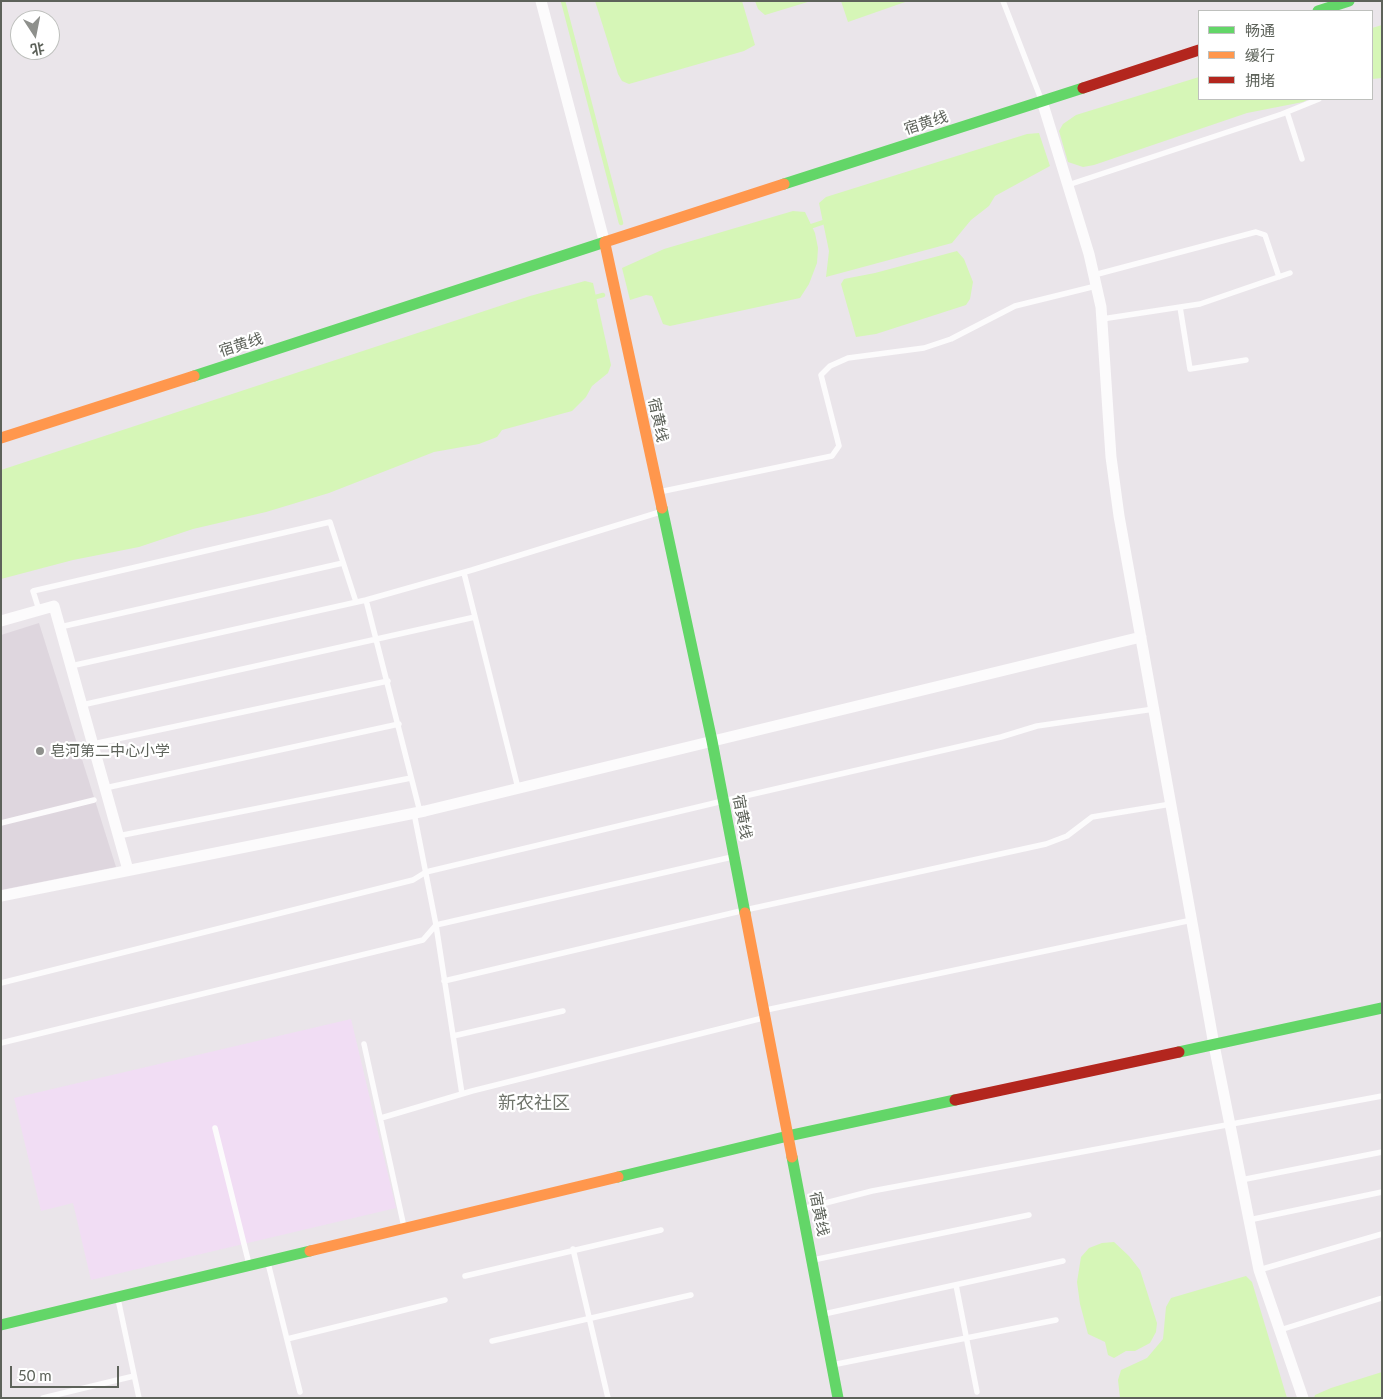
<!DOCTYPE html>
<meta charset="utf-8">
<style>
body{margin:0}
#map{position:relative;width:1383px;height:1399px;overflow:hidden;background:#eae5ea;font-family:Lato,"Noto Sans SC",sans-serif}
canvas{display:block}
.frame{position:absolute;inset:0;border:2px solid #5d625a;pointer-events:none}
.legend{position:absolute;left:1198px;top:10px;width:175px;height:90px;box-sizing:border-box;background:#fff;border:1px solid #bec0bd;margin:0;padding:6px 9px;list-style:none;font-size:15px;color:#5d625a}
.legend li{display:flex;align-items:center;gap:10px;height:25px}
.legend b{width:25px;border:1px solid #bec0bd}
.north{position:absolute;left:10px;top:10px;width:50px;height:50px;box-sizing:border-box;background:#fff;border:1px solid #bec0bd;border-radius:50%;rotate:169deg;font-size:14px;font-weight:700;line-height:20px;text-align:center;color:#5d625a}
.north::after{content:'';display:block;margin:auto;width:18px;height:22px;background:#8e908c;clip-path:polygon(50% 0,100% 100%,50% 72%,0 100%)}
.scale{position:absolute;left:10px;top:1366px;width:109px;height:22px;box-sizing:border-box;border:2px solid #5d625a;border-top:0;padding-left:6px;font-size:15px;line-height:18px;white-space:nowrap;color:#5d625a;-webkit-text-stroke:4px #fff;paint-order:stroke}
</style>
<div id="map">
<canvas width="1383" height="1399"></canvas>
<div class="frame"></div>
<ul class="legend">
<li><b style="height:6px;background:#63d668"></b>畅通</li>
<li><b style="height:6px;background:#ff974d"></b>缓行</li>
<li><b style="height:6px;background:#b3261e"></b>拥堵</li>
</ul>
<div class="north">北</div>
<div class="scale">50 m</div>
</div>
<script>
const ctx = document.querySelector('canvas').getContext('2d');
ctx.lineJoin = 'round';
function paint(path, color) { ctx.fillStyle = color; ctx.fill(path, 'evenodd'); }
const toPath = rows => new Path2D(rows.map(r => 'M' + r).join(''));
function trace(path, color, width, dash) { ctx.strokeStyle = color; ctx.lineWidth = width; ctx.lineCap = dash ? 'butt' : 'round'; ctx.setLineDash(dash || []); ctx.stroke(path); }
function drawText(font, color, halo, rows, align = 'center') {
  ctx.font = font + ' Lato,"Noto Sans SC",sans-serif'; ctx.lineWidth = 4.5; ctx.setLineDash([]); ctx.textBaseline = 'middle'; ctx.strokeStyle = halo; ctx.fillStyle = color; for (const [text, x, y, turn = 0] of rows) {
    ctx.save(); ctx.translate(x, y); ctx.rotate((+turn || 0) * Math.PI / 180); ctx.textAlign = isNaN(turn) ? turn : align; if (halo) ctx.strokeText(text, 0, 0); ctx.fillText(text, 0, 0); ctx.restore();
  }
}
paint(toPath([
 [351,1019,396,1208,91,1280,73,1203,41,1211,14,1098]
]), '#f1ddf4');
paint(toPath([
 [39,623,116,867,1,890,1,635]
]), '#ded6de');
paint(toPath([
 [595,1,742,1,755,45,744,51,629,84,622,81,618,74],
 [755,1,811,1,765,15,758,9],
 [841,1,908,1,848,22],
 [1382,25,1382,78,1372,79,1372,28],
 [1199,77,1199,99,1309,99,1303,102,1247,113,1094,165,1083,167,1068,162,1059,131,1063,124,1076,115],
 [1039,133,1050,166,995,196,989,206,971,220,952,243,826,277,829,251,819,203,826,197,1027,134],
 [793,211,805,212,815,233,818,248,817,263,809,284,800,298,670,326,663,324,652,296,646,295,630,300,622,268,664,249],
 [957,251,964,259,973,282,970,299,966,305,876,334,856,337,841,284,844,279,875,273],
 [585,281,593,283,611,365,608,373,592,386,586,397,572,411,502,430,497,437,479,444,434,452,329,493,266,512,193,529,139,547,73,560,1,579,1,470,530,296],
 [1114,1242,1129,1256,1140,1270,1157,1323,1156,1332,1150,1343,1135,1351,1126,1351,1114,1358,1108,1355,1105,1342,1088,1334,1080,1304,1077,1282,1081,1257,1089,1248,1102,1243],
 [1246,1276,1252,1282,1287,1398,1120,1398,1118,1380,1121,1370,1147,1358,1163,1339,1166,1307,1171,1298],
 [1382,1372,1382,1398,1314,1398,1315,1395,1331,1388]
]), '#d6f6b7');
trace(toPath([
 [563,1,621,223],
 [806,228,827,221],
 [592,298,603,295]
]), '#d6f6b7', 4.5);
trace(toPath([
 [1003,1,1041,99],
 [1287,112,1302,159],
 [1068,185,1282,114,1319,99],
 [1094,275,1256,232,1265,235,1279,277],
 [1180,307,1190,369,1246,360],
 [1102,319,1200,304,1290,273],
 [659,492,832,456,839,446,821,375,830,366,848,358,924,348,951,339,1015,306,1096,286],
 [464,573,518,788],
 [366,600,420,812],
 [39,610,33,591,330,522,356,602],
 [60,627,343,563],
 [71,666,366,600,472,570,660,512],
 [82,705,475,617],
 [93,744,388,681],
 [105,788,399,724],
 [414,813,436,925,462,1094],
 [1,823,94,800],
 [118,836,411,778],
 [444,981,745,910,1046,844,1067,836,1092,817,1171,804],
 [1,983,413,880,426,872,723,801,1001,737,1037,726,1154,709],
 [766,1010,1192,920],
 [453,1036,563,1011],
 [1,1043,423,940,436,925,732,857],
 [364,1044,404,1227],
 [381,1118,472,1091,763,1018],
 [215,1128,249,1264],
 [1241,1180,1382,1152],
 [802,1209,872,1191,1382,1096],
 [1249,1220,1382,1192],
 [573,1249,608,1398],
 [813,1260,1029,1215],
 [268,1263,300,1392],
 [1259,1270,1382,1234],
 [465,1276,661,1230],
 [956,1285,977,1392],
 [118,1299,139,1398],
 [824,1314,1063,1261],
 [1280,1330,1382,1298],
 [287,1339,445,1300],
 [492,1341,691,1295],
 [832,1365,1056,1320],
 [43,1398,134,1376]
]), '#fcfbfc', 5.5);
trace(toPath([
 [541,1,605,244],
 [1042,101,1089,254,1101,307,1111,457,1119,516,1214,1045,1259,1270,1303,1398],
 [1,621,54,606,128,870],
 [1,896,425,811,1141,637]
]), '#fcfbfc', 11);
trace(toPath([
 [1318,11,1349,1],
 [784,184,1083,88],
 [194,376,605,242],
 [662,508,712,741,745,913],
 [1179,1052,1382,1008],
 [792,1157,838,1398],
 [618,1177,788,1136,955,1100],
 [1,1325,310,1251]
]), '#63d668', 11);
trace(toPath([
 [605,242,784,184],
 [605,244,662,508],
 [1,438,194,376],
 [745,913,792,1157],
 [310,1251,618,1177]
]), '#ff974d', 11);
trace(toPath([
 [1083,88,1199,50],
 [955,1100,1179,1052]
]), '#b3261e', 11);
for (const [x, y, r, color] of [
 [40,751,5,"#8e908c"]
]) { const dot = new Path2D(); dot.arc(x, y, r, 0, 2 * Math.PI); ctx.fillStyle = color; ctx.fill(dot); trace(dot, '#fff', 2); }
drawText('15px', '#5d625a', '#fff', [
 ["宿黄线",926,123,-18],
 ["宿黄线",241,345,-18],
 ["宿黄线",658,420,78],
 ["宿黄线",742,817,79],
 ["宿黄线",819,1214,79]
]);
drawText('15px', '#5d625a', '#fff', [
 ["皂河第二中心小学",50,751]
], 'left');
drawText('18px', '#6f746b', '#fff', [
 ["新农社区",534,1103]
]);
</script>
